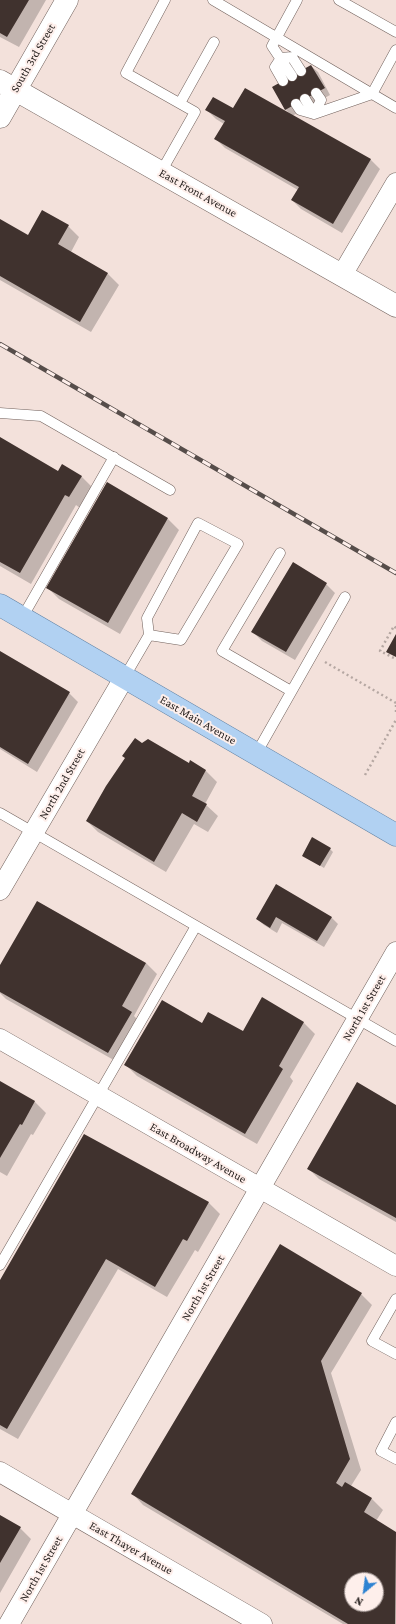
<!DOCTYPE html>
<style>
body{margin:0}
#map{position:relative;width:396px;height:1624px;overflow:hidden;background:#f3e1db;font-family:"Crimson Pro",serif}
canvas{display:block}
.north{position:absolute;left:344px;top:1572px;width:40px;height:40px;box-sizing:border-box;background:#feefeb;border:1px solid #a89d9a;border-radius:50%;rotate:209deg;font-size:11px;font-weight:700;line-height:16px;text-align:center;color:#282220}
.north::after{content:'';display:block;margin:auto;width:14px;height:18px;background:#2e83d2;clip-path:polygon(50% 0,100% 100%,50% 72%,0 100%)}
</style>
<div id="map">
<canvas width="396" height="1624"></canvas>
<div class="north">N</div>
</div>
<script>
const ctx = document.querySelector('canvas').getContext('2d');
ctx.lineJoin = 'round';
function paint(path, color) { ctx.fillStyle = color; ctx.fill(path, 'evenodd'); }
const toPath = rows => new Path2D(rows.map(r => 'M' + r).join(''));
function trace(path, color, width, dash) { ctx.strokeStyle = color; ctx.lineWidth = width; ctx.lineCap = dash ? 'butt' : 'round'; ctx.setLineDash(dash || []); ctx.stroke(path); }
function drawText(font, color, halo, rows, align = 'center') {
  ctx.font = font + ' "Crimson Pro",serif'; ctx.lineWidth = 4; ctx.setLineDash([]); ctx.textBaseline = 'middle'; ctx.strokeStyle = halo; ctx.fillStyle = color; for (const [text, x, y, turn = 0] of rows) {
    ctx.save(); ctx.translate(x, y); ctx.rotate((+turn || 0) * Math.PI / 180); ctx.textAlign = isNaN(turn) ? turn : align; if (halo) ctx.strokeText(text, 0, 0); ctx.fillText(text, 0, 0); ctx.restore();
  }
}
paint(toPath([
 [0,0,46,0,19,47,0,37],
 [311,66,318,72,330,95,292,116,371,160,380,169,342,233,301,209,292,200,298,190,225,148,216,139,224,124,216,119,207,110,234,110,291,115,286,110,273,87],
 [0,220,28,236,68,226,79,237,71,252,108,274,119,285,91,332,0,280],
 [0,438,58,472,81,476,92,487,80,508,76,505,31,584,0,566],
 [168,519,179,530,120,634,59,599,48,588],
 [326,584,335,593,295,660,262,641,253,632],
 [0,652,69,693,78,702,37,772,0,749],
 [142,744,189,764,190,762,206,771,217,782,205,804,218,816,208,832,194,824,166,872,98,832,87,821],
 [330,849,333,852,324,868,303,855],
 [276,886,331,917,338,924,324,947,282,923,277,933,264,925,257,919],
 [38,902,146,963,157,974,134,1016,142,1024,119,1063,6,999,0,993,0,967],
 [262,999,304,1023,315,1034,290,1077,293,1081,257,1144,137,1076,126,1065,202,1024,243,1033],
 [0,1082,35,1102,46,1113,33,1135,31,1134,7,1176,0,1172],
 [396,1106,396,1222,319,1179,308,1168],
 [84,1135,209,1203,220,1214,198,1252,195,1250,167,1297,118,1269,18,1439,0,1429,0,1282],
 [361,1294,372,1305,331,1373,361,1470,351,1486,372,1499,383,1510,376,1521,396,1533,396,1624,343,1624,143,1505,132,1493],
 [352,1580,376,1580,376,1604,352,1604],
 [0,1517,20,1528,31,1539,0,1593]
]), '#0003');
paint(toPath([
 [0,0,29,0,7,37,0,33],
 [311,65,325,88,285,110,272,87],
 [245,88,371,159,333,224,291,200,299,187,214,139,225,121,205,110,213,97,233,108],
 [42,210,69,225,58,244,108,273,80,322,0,276,0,219,28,235],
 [0,437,58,471,62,464,82,476,69,497,65,495,20,573,0,562],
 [107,482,168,518,108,623,46,588],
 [293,562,327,583,286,652,251,632],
 [396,634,396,657,386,652],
 [0,651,70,692,28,764,0,747],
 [135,738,142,743,148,739,189,763,190,760,206,770,192,796,207,804,197,822,182,813,154,862,86,821,106,786,125,758,122,756],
 [312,837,331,848,320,866,302,856],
 [276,884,332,917,317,941,276,917,270,928,256,919],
 [37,901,146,963,122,1006,132,1012,108,1053,0,992,0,965],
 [262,997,304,1022,279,1066,283,1069,245,1134,124,1065,162,1000,202,1023,208,1012,243,1031],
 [0,1081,35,1101,22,1125,20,1124,0,1158],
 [357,1082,396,1105,396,1218,307,1169],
 [84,1134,209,1202,187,1241,183,1239,155,1287,106,1259,7,1429,0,1425,0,1280],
 [280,1244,362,1293,321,1361,350,1459,336,1483,342,1487,345,1482,372,1498,364,1512,396,1532,395,1624,348,1624,131,1494],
 [352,1580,376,1580,376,1604,352,1604],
 [0,1515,21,1527,0,1563]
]), '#40322e');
const lane = toPath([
 [213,0,396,108],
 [339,0,396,32],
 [292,76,272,46,297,0],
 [283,81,275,67,281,58,292,57,301,71],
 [305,99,314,114],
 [180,103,214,42],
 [296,104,300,110,314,114,372,94,396,50],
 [314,114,321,100,316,93],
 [161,172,195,112,126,73,165,0],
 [0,413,41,416,170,490],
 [280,553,222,651,291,691],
 [22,618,114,457],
 [124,678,149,635,147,618,198,523,238,544,181,640,149,635],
 [256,754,345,597],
 [0,813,396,1041],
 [0,1265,196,926],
 [396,1299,372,1341,396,1354],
 [396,1422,381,1451,396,1459]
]);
const street = toPath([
 [342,275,396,183],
 [0,890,124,678],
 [0,1039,396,1266],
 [0,1472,262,1624],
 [9,1624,396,952]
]);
const secondary = toPath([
 [0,81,396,306],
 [0,117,67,0]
]);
const primary = toPath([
 [0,605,396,835]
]);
trace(lane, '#71615c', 11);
trace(street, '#71615c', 21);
trace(secondary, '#71615c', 23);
trace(primary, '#5f80a3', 23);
trace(toPath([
 [396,628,394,626,380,651,396,659],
 [325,662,396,703],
 [396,705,396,712],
 [365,775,396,720]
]), '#b5a7a2', 2.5, [2, 3]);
trace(lane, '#fff', 10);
trace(street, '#fff', 20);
trace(secondary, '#fff', 22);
trace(primary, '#b1d1f2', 22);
const rail = toPath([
 [0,344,396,573]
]);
trace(rail, '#564d4a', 4.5);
trace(rail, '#feefeb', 3, [9]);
drawText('12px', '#282220', '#feefeb', [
 ["South 3rd Street",33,58,-60],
 ["East Front Avenue",198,193,29],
 ["East Main Avenue",198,720,30],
 ["North 2nd Street",62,784,-60],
 ["North 1st Street",364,1008,-60],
 ["East Broadway Avenue",198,1153,30],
 ["North 1st Street",203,1288,-60],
 ["East Thayer Avenue",131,1548,30],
 ["North 1st Street",41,1569,-60]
]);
</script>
